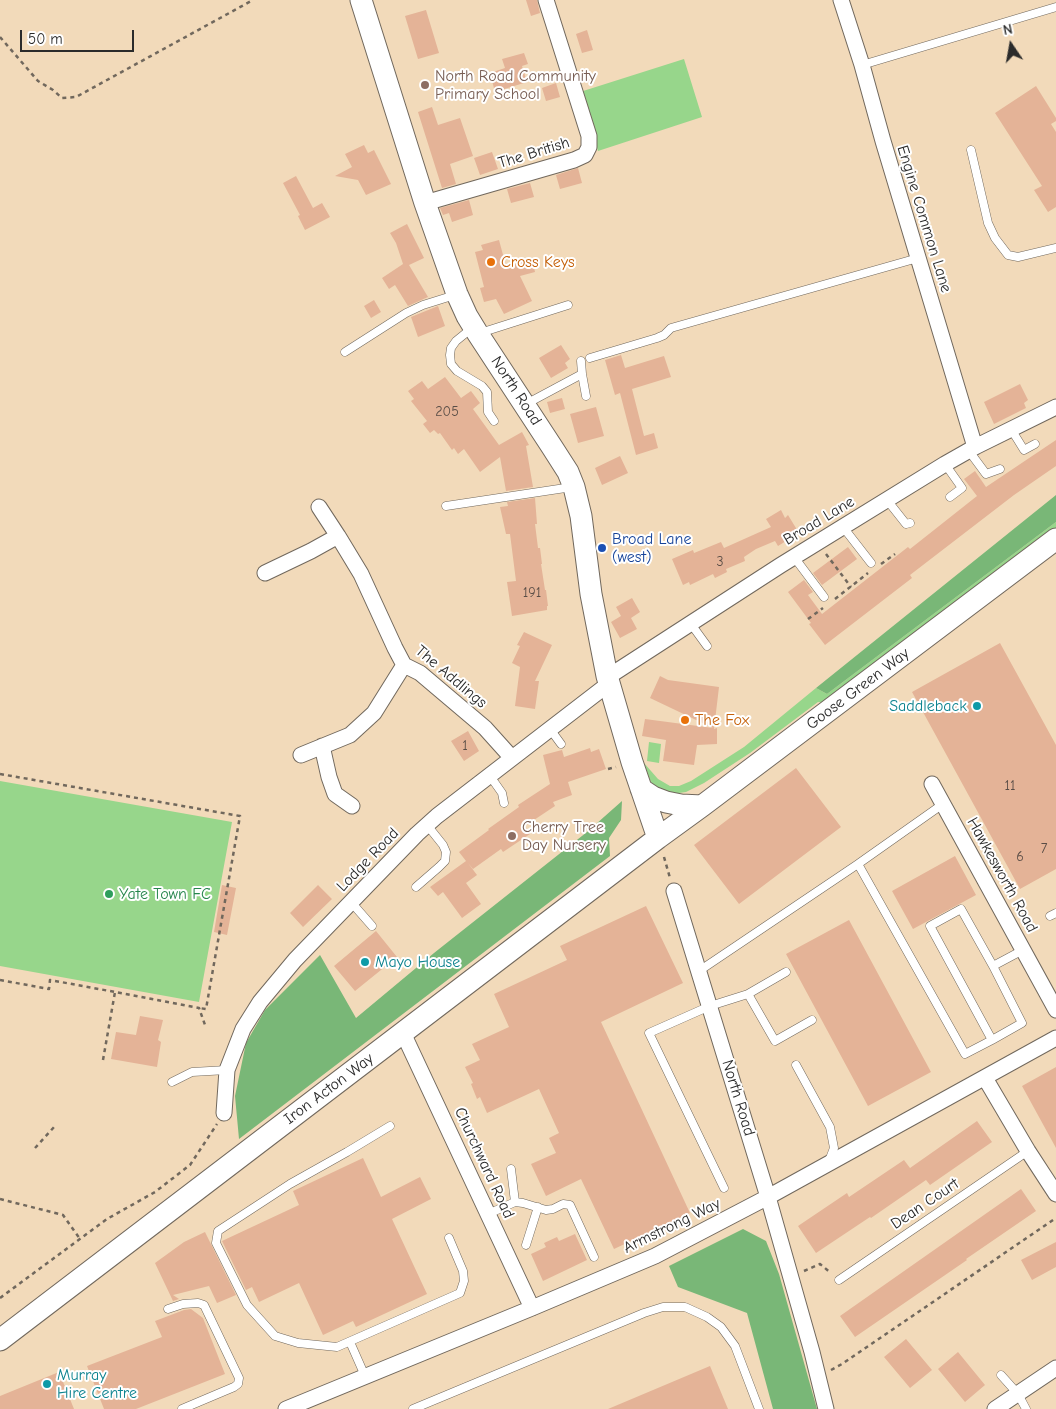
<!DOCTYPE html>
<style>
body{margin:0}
#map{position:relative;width:1056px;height:1409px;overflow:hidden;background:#f2daba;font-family:"Comic Neue",sans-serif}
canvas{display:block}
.north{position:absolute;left:986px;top:20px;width:50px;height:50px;-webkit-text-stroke:4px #fff;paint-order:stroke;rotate:348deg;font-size:14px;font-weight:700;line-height:20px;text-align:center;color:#2b2b2b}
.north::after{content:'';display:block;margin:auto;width:18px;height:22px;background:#2b2b2b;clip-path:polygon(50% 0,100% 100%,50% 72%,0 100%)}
.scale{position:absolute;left:20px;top:30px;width:114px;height:22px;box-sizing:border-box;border:2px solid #2b2b2b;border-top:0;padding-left:6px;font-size:15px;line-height:18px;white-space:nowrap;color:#2b2b2b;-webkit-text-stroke:4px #fff;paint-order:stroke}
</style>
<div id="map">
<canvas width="1056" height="1409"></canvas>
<div class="north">N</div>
<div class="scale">50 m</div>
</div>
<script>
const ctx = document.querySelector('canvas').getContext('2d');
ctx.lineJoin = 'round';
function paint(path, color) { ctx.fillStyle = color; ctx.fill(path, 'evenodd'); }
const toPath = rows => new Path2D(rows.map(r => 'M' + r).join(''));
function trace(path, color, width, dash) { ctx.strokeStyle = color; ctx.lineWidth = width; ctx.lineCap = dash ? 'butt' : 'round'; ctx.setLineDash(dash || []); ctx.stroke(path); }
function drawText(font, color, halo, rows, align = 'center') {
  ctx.font = font + ' "Comic Neue",sans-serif'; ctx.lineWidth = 4; ctx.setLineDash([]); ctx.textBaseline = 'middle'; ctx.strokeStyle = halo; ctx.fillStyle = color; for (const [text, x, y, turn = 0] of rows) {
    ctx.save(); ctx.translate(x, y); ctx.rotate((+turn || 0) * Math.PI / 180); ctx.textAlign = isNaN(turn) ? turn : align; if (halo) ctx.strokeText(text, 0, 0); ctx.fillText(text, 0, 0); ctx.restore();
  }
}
paint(toPath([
 [684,59,702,117,598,151,580,92],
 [1056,522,1056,529,825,703,818,702,750,753,704,783,686,792,672,794,654,787,650,780,644,763,658,779,670,786,679,786,691,781,744,747,816,688,827,694],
 [649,742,661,744,659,763,647,761],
 [0,781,232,822,199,1002,0,966]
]), '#97d68b');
paint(toPath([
 [1056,495,1056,522,827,694,816,688],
 [622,801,621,820,609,838,610,856,239,1139,235,1096,246,1043,265,1010,320,955,356,1018,434,953,587,832],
 [743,1229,766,1241,779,1274,817,1409,773,1409,747,1313,678,1287,669,1266]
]), '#79b777');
paint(toPath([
 [526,0,537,0,540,13,531,16],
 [426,10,439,53,418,59,405,16],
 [587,30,593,50,582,53,576,34],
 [524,53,528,64,522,66,527,82,495,92,490,73,505,68,502,59],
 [556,83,560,97,546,101,542,88],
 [1036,86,1056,118,1056,121,1051,124,1056,132,1056,207,1048,212,1034,190,1042,186,995,113],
 [432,107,438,125,460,118,473,156,450,164,456,184,442,188,418,112],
 [364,145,368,153,374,150,391,184,366,195,358,180,335,176,352,167,345,154],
 [492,152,498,169,480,175,474,158],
 [578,168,582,183,560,189,556,175],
 [296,176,313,208,322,203,330,217,305,230,298,216,300,215,283,183],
 [530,183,534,197,511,203,507,189],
 [469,200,473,215,452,222,449,213,443,215,440,208],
 [407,224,424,258,409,265,428,297,408,306,395,285,389,289,382,278,403,264,396,243,390,233],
 [499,240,506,266,532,259,535,272,520,276,532,301,504,314,496,299,484,302,480,288,484,287,475,252,483,250,481,245],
 [374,300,381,312,371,318,364,306],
 [438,306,445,326,418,337,411,317],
 [561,345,570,359,565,363,568,368,551,378,539,358],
 [621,355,625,368,664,356,671,377,632,389,644,436,654,433,658,448,636,455,620,393,615,395,605,360],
 [445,377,461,398,471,391,480,403,473,409,499,445,522,432,529,445,526,446,533,487,506,491,500,457,480,472,464,449,458,454,454,448,452,450,440,433,438,434,434,430,430,433,423,424,427,421,411,401,414,399,408,391,422,381,428,389],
 [1020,384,1028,400,1024,403,1026,408,994,424,984,402],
 [562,398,565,409,550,413,547,402],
 [596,407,604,436,578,443,570,414],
 [1056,440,1056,466,1014,495,910,575,912,578,825,645,809,624,811,623,788,592,804,580,813,592,808,595,822,614,908,547,910,549,977,496,964,479,975,471,986,487],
 [620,456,628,473,602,485,595,468],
 [535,498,537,524,535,524,538,548,540,548,542,564,541,564,545,590,546,590,548,606,547,606,547,610,512,616,507,582,516,581,510,534,506,534,500,507,508,506,507,502],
 [781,510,785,518,788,515,799,533,778,546,775,541,756,549,744,557,745,561,726,569,727,572,715,578,713,574,690,585,689,582,683,585,672,559,693,550,694,553,721,542,724,548,771,527,766,519],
 [848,547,857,559,822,585,813,573],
 [632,598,640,612,631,618,637,629,620,638,611,622,621,616,616,607],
 [524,632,552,645,535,681,539,681,535,709,515,706,520,667,512,663,520,646,517,645],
 [1000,643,1056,745,1056,869,1020,889,912,692],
 [660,676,668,680,719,687,714,729,717,728,717,744,697,745,694,765,663,761,666,740,642,736,645,719,713,728,650,698],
 [468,731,479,751,464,761,451,741],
 [590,748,591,752,599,749,606,769,568,782,572,795,553,802,555,806,525,826,530,834,503,852,501,849,473,869,468,863,477,875,466,883,481,904,462,918,443,892,438,896,430,887,466,861,459,852,489,830,488,829,519,807,518,805,550,784,543,755,562,750,564,757],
 [796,768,841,827,739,904,694,845],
 [955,856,976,895,913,929,892,891],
 [222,885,236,888,227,935,214,932],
 [318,885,332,899,303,927,290,913],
 [646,906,683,983,601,1022,690,1213,614,1249,581,1179,546,1196,531,1164,556,1153,549,1138,559,1133,539,1089,487,1113,480,1097,477,1099,471,1084,473,1083,465,1067,480,1060,472,1044,509,1027,494,994,567,960,560,946],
 [849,920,931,1072,868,1106,786,954],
 [376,931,397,957,355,991,334,966],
 [140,1016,163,1020,158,1040,161,1042,157,1067,111,1059,116,1032,136,1035],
 [1056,1067,1056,1148,1022,1086],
 [977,1121,992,1142,930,1185,926,1180,871,1218,870,1217,816,1253,798,1226,847,1193,849,1197,904,1160,910,1168],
 [363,1158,381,1197,420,1177,431,1199,392,1219,427,1294,356,1327,353,1321,323,1335,299,1283,259,1302,252,1287,246,1290,222,1241,299,1205,293,1191],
 [1021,1189,1036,1211,966,1259,967,1260,855,1337,840,1316],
 [205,1232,236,1295,217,1303,209,1286,173,1295,179,1299,173,1301,155,1263,184,1242],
 [575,1234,587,1260,543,1281,531,1254,546,1247,544,1243,557,1237,559,1241],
 [1056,1242,1056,1267,1032,1280,1021,1260],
 [191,1309,203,1318,225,1374,136,1409,104,1409,87,1366,162,1337,155,1321,184,1310],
 [906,1339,932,1370,910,1388,884,1357],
 [958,1352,985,1385,965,1402,938,1369],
 [710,1366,728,1409,608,1409],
 [59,1372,74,1409,0,1409,0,1396]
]), '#e4b397');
const lane = toPath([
 [862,65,1056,7],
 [971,150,988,223,995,238,1008,255,1018,257,1056,248],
 [472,328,456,341,451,348,450,355,451,364,457,371,482,386,487,392,488,412,494,421],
 [480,333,568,305],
 [345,352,406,313,423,305,455,295],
 [590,358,657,338,664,335,671,328,918,258],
 [581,361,582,374,586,396],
 [526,404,582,374],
 [1011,429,1024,450,1035,444],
 [969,451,986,474,1000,469],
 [945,464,962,488,950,497],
 [887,500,906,524,910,523],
 [446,506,572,487],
 [843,527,871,563],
 [794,557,824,597],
 [691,624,707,646],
 [550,729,561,744],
 [490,776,502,793,504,803],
 [858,864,965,1054,992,1040],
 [416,887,439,867,445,861,446,852,443,845,427,825],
 [351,902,372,926],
 [1050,916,1056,913],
 [993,966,1022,1023,992,1040,930,926,961,909,993,966,1023,950],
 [699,971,858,864,943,804],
 [748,994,775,1041,812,1020],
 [796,1065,830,1127,834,1148,829,1161],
 [172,1082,192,1072,227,1070],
 [390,1126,347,1152,290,1184,218,1231,216,1243,247,1305,275,1336,298,1343,337,1347,460,1293,464,1281,463,1271,449,1238],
 [511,1169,515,1202],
 [724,1188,649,1033,710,1006,748,994,786,972],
 [488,1214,515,1202,523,1203,546,1210,553,1209,563,1204,570,1205,594,1257],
 [526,1245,538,1207],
 [839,1280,1028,1151],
 [168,1309,183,1304,198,1303,204,1305,239,1378,238,1384,234,1387,182,1409],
 [350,1342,365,1376],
 [1001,1375,1018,1394,1026,1409],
 [413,1409,644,1313,663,1307,685,1307,707,1317,721,1327,735,1346,759,1409]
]);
const street = toPath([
 [841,0,862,65,883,141,975,447],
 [425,203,574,160,585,155,589,147,589,136,546,0],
 [319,507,338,536,361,574,395,648,404,665,420,673,485,728,512,758],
 [265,573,311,551,338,536],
 [607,676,614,673,781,565,945,464,975,447,1056,407],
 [322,746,329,777,335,794,352,806],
 [301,755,350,735,374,713,404,665],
 [932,784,1056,1010],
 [674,891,768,1197,812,1352,826,1409],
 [403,1033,532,1308],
 [985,1078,1028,1151,1056,1194],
 [224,1113,227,1070,243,1029,260,1002,295,960,417,834,437,816,602,689,610,686],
 [286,1409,532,1308,655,1256,768,1197,1056,1038],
 [995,1409,1056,1368]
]);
const secondary = toPath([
 [361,0,425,203,457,294,467,316,478,334,552,447,568,472,574,487,581,516,591,594,607,676,632,762,658,838],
 [641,789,653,797,666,802,681,805,702,806],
 [0,1340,658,838,702,806,1056,539]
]);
trace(lane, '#71685d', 9);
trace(street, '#71685d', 17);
trace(secondary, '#71685d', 23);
trace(toPath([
 [0,37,38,81,53,90,62,98,76,97,253,0],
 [826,554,851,587],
 [881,564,895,554],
 [835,599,868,573],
 [808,619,823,608],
 [608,769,616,767],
 [0,774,240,816,206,1009,199,1008],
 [664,857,670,878],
 [0,980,49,989,50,980,115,992],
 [103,1060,115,992,199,1008,205,1025],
 [35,1148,55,1126],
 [0,1199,63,1215,80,1239],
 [804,1271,820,1264,831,1273],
 [0,1298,107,1219,155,1192,190,1165,217,1124],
 [831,1370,842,1364,1056,1218]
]), '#71685d', 2.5, [4, 4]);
trace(lane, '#fff', 8);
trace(street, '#fff', 15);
trace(secondary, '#fff', 21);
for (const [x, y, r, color] of [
 [425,85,5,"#8d6e63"],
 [491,262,5,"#e8710a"],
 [602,548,5,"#1a4fb4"],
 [977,706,5,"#0f9aa8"],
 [685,720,5,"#e8710a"],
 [512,836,5,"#8d6e63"],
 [109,894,5,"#2e9e5b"],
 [365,962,5,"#0f9aa8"],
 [47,1384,5,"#0f9aa8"]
]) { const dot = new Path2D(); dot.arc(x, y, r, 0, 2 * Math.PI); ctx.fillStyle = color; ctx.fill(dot); trace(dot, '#fff', 2); }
drawText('14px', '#594d46', null, [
 ["205",447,412],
 ["3",720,562],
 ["191",532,593],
 ["1",465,746],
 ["11",1010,786],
 ["7",1044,849],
 ["6",1020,857]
]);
drawText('16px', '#785e54', '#fff', [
 ["North Road Community",435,76],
 ["Primary School",435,94],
 ["Cherry Tree",522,827],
 ["Day Nursery",522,845]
], 'left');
drawText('16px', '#2b2b2b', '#fff', [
 ["The British",534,153,-17],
 ["Engine Common Lane",924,219,73],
 ["North Road",516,391,57],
 ["Broad Lane",819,521,-31],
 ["The Addlings",451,677,40],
 ["Goose Green Way",858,689,-37],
 ["Lodge Road",368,860,-46],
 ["Hawkesworth Road",1002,875,61],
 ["Iron Acton Way",329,1089,-37],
 ["North Road",738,1098,73],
 ["Churchward Road",484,1163,65],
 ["Dean Court",925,1204,-34],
 ["Armstrong Way",672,1226,-26]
]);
drawText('16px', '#c56008', '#fff', [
 ["Cross Keys",501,262],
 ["The Fox",695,720]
], 'left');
drawText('16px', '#164399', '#fff', [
 ["Broad Lane",612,539],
 ["(west)",612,557]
], 'left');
drawText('16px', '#0d838f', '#fff', [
 ["Saddleback",967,706,"right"],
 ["Mayo House",375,962],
 ["Murray",57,1375],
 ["Hire Centre",57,1393]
], 'left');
drawText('16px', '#27864d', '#fff', [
 ["Yate Town FC",119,894]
], 'left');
</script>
